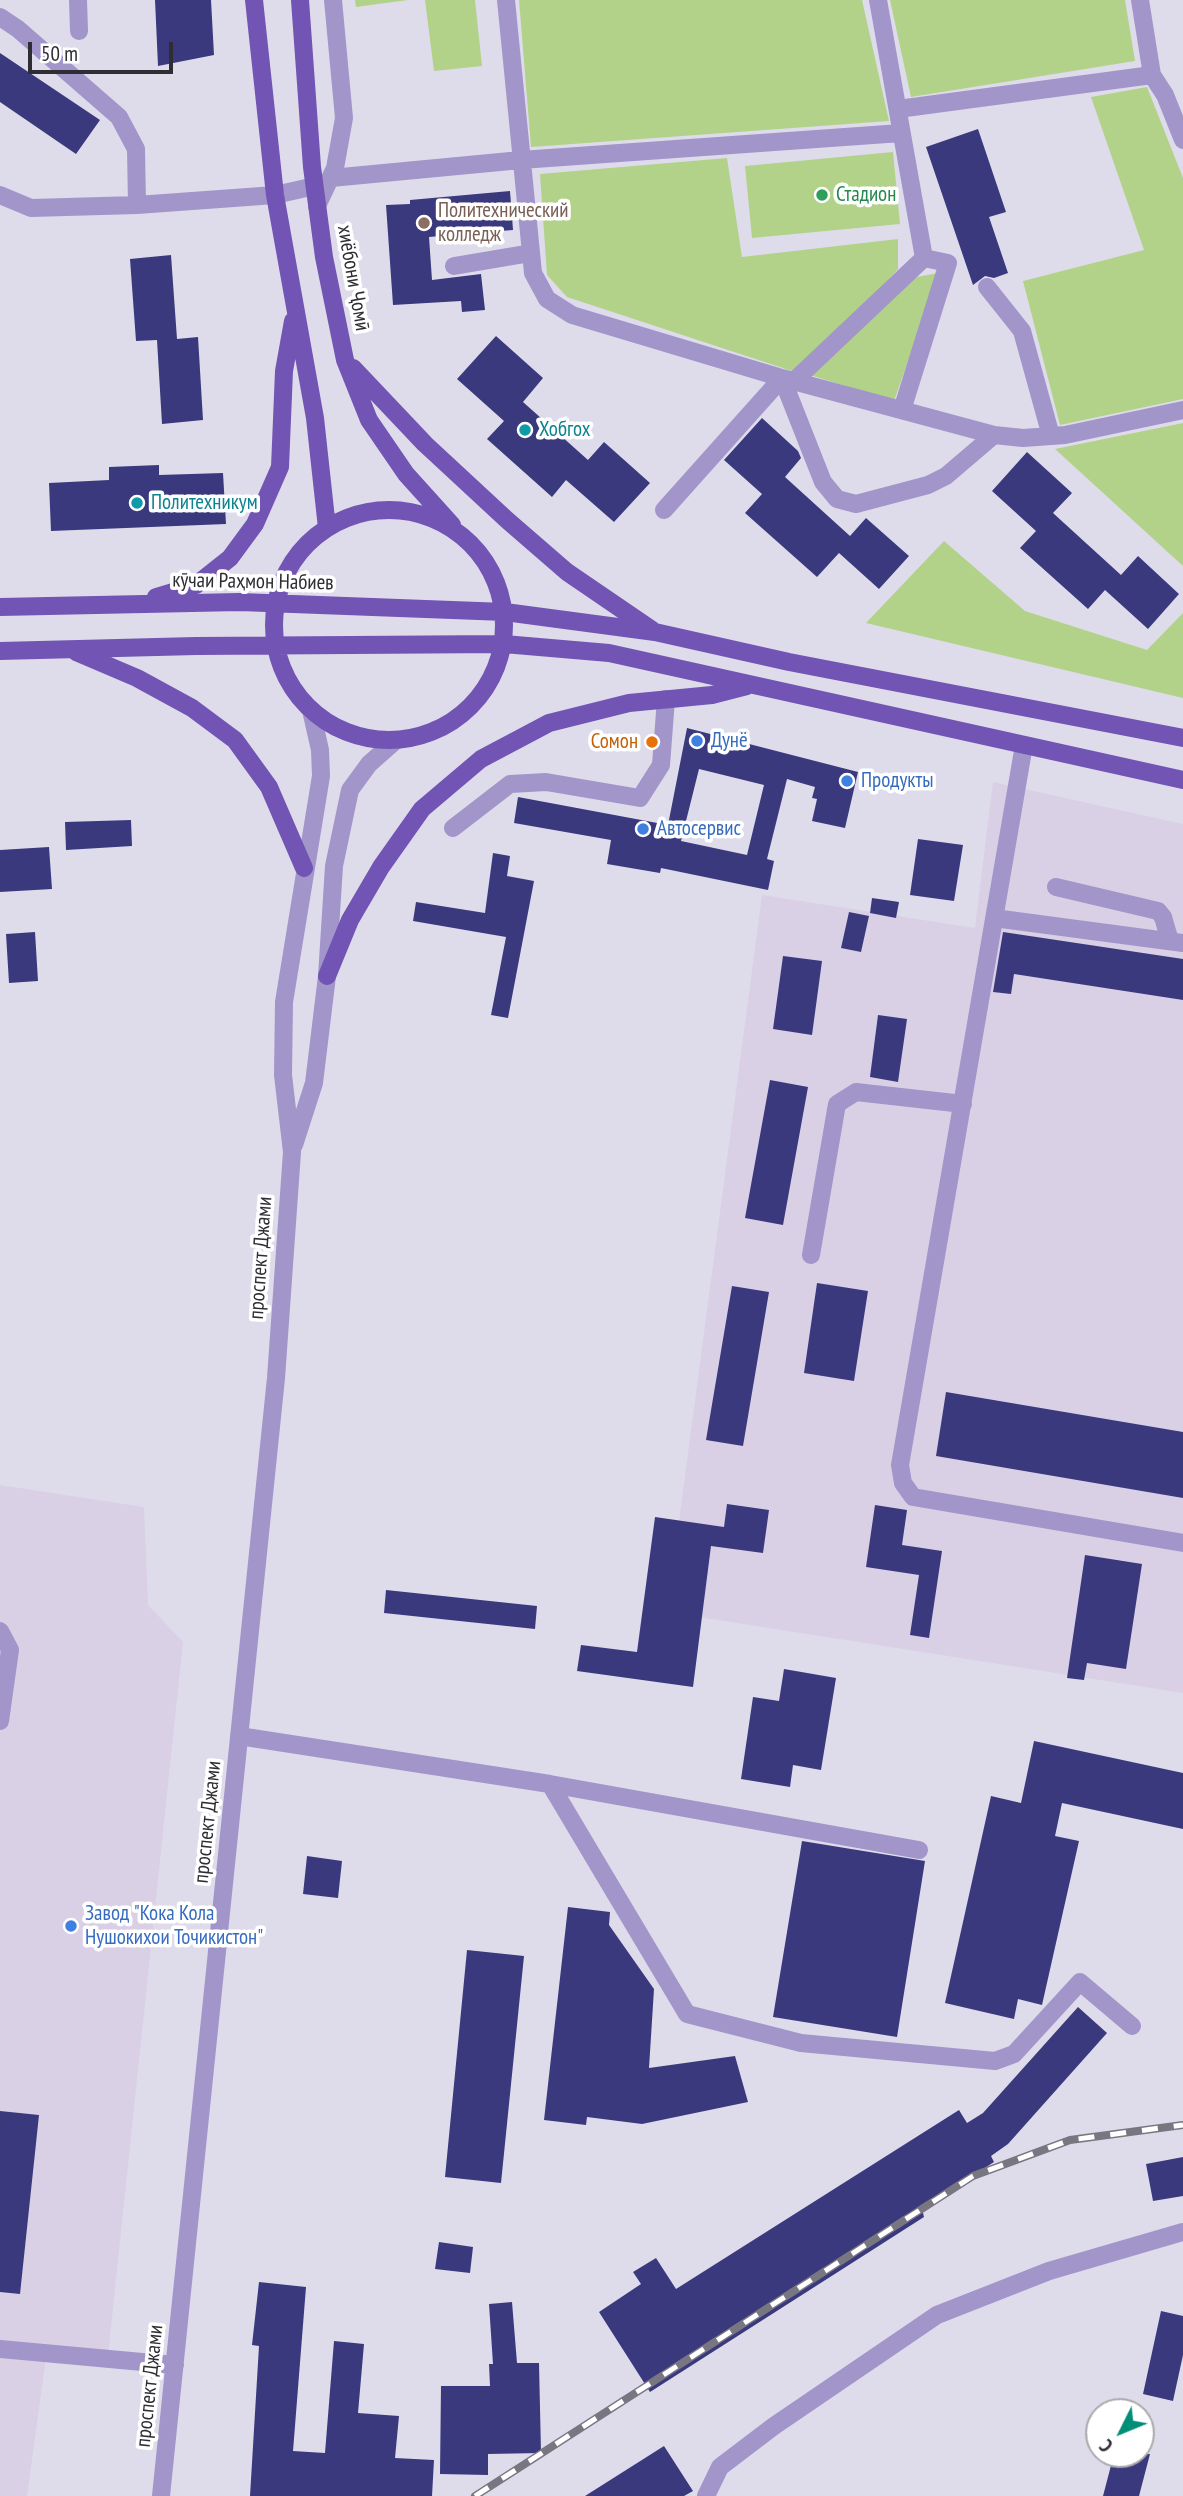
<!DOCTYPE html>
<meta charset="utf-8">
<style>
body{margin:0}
#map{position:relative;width:1183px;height:2496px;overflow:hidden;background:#dedceb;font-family:"PT Sans Narrow",sans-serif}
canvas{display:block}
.north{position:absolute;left:1085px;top:2398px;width:70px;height:70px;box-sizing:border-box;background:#fff;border:2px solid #ababad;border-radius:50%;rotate:227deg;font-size:19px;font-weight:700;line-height:28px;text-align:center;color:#2e2d33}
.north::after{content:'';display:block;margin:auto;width:24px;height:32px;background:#018e77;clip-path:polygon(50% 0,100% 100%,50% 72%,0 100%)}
.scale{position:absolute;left:28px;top:42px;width:145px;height:32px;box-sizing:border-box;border:4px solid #2e2d33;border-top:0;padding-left:9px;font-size:21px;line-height:24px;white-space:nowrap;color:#2e2d33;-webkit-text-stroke:5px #fff;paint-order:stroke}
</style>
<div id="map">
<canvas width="1183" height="2496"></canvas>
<div class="north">С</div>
<div class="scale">50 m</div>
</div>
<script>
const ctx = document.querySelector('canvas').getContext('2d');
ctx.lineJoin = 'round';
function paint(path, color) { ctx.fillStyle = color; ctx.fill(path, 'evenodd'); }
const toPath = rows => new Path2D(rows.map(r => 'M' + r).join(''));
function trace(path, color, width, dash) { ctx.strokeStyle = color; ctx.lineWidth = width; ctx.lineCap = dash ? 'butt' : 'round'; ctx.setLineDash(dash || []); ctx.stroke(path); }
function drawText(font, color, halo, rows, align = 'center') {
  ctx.font = font + ' "PT Sans Narrow",sans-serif'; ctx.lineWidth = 7; ctx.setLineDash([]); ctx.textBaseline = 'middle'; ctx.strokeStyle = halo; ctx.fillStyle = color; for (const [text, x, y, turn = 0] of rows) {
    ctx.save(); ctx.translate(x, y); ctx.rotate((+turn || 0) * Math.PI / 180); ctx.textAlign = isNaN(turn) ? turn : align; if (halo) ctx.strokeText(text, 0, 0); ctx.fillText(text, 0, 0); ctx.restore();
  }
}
paint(toPath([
 [993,782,1183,824,1183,1693,667,1612,762,895,975,928],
 [0,1485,144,1507,148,1605,183,1642,107,2365,46,2358,27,2496,0,2496]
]), '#d9d0e5');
paint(toPath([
 [355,0,408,0,356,7],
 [425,0,475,0,482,66,434,71],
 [519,0,862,0,889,121,531,147],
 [890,0,1125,0,1135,61,911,97],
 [1147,87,1183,178,1183,399,1060,425,1023,281,1144,250,1091,97],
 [893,152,900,224,752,238,745,166],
 [727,158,742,257,898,239,898,269,801,374,567,297,547,275,540,174],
 [939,273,894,401,810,375,911,278],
 [1183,423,1183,566,1055,449],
 [944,541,1025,611,1147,650,1183,613,1183,698,866,623]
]), '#b2d289');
paint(toPath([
 [155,0,211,0,214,55,158,66],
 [0,53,100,120,76,154,0,102],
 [978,129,1006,212,989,217,1008,273,994,278,985,276,973,285,926,147],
 [510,191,513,230,429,237,432,280,481,274,485,310,462,312,461,301,393,305,386,205,410,204,410,200],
 [171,255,177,339,198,337,203,420,162,424,157,340,136,341,130,259],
 [496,336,543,378,523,402,588,460,604,442,650,483,614,522,566,480,552,497,487,439,504,421,457,379],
 [762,418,798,451,801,458,785,477,850,536,866,518,909,556,879,589,839,553,817,577,745,513,762,494,724,460],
 [1027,452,1072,493,1053,513,1121,575,1138,556,1179,594,1148,629,1105,590,1088,609,1020,548,1036,531,992,491],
 [159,465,159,475,223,473,226,524,51,531,49,483,109,480,109,467],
 [687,728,858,772,845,828,812,821,817,799,812,798,815,787,787,779,767,859,774,861,768,890,661,868,660,873,607,864,611,840,514,823,518,797,668,825],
 [699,769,764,785,747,855,681,841],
 [131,820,132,846,66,850,65,822],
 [918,839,963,845,954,901,910,895],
 [49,847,52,889,0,892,0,850],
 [493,853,510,856,507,876,534,881,508,1018,491,1015,506,937,413,921,416,902,485,913],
 [872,898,899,902,896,918,870,913],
 [849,912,869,916,861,952,841,948],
 [35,932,38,981,9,983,6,934],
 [1003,932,1183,959,1183,1000,1014,974,1011,994,993,992],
 [783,956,822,961,812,1035,773,1029],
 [878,1015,907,1019,898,1082,870,1077],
 [770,1080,808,1087,783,1225,745,1218],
 [817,1283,868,1291,854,1381,804,1373],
 [732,1286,769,1292,743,1446,706,1440],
 [946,1392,1183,1432,1183,1498,936,1456],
 [727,1504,769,1510,763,1553,711,1546,693,1687,577,1671,581,1645,637,1652,655,1517,724,1527],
 [875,1505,907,1510,902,1545,942,1551,929,1638,910,1635,919,1575,866,1567],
 [1085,1555,1142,1564,1126,1669,1087,1663,1084,1680,1067,1678],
 [386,1590,537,1606,535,1629,384,1613],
 [784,1669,836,1678,821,1770,793,1765,790,1787,741,1779,753,1697,779,1701],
 [1034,1741,1183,1773,1183,1829,1062,1803,1055,1836,1079,1841,1042,2005,1018,1999,1014,2019,945,2003,991,1796,1021,1803],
 [802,1841,925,1861,897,2037,773,2017],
 [307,1856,342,1861,338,1898,303,1894],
 [568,1907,610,1912,609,1925,654,1989,649,2068,735,2056,748,2102,642,2124,587,2117,586,2125,544,2120],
 [467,1950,524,1956,501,2183,445,2177],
 [1078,2007,1107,2033,1008,2144,991,2156,994,2162,922,2209,924,2217,650,2392,599,2312,641,2284,633,2272,656,2258,676,2289,959,2110,967,2123,983,2113],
 [0,2111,39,2115,20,2294,0,2292],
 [1183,2157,1183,2196,1153,2201,1146,2164],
 [439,2242,473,2247,470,2273,435,2269],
 [259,2282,306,2287,293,2451,325,2453,334,2341,364,2344,358,2413,399,2416,395,2458,434,2460,432,2496,250,2496,259,2346,252,2345],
 [512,2302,517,2363,539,2363,541,2453,488,2454,488,2475,440,2474,441,2386,490,2386,489,2364,493,2364,489,2304],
 [1161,2311,1183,2316,1183,2355,1173,2401,1143,2394],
 [664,2446,693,2491,684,2496,585,2496],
 [1114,2454,1150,2454,1139,2496,1103,2496]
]), '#3a397d');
trace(toPath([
 [78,0,79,31],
 [506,0,533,273,547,299,572,315,782,378,994,435,1023,438,1065,435,1183,410],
 [1140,0,1152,75,1165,95,1183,140],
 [0,17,18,29,119,117,136,149,137,205,31,208,0,195],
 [898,109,1152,75],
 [331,178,521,160,901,133],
 [137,205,275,195,315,186],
 [317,206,335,168,344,118,333,0],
 [454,266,531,253],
 [987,287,1022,331,1051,436],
 [794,381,924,258,878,0],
 [902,410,948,263,924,258],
 [664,510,782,378,823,482,837,499,856,504,928,485,946,476,994,435],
 [1024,745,900,1465,903,1483,913,1497,1183,1543],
 [453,828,510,784,546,782,640,798,661,765,666,699],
 [1056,887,1158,911,1163,917,1170,941],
 [994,918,1183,943],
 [294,1145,314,1083,327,976,334,866,350,790,369,764,395,741],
 [811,1255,837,1104,856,1092,963,1104],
 [0,1631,10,1650,0,1721],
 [239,1736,550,1784,919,1850],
 [550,1784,687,2014,801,2043,995,2061,1014,2054,1080,1982,1132,2026],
 [0,2349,175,2365],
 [161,2496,276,1378,292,1152,283,1075,284,1002,321,776,320,750,311,710],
 [706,2496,720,2467,774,2426,937,2315,1049,2271,1183,2232]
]), '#a295ca', 18);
trace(toPath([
 [254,0,275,195,315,418,327,528],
 [300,0,312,167,324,257,345,360,369,420,406,474,452,525],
 [353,368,425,444,507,520,567,572,652,630],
 '274 625a115 115 0 1 1 230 0a115 115 0 1 1-230 0Z',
 [156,597,196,585,230,558,255,524,280,467,284,371,293,321],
 [0,607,240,602,505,612,655,632,789,662,1183,738],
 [0,651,196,646,504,644,609,653,1183,780],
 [76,652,137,678,192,708,235,740,269,787,304,868],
 [327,976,350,920,381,867,422,809,481,759,549,723,629,703,712,695,747,686]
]), '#7254b4', 18);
const rail = toPath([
 [475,2496,973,2176,1070,2140,1183,2125]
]);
trace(rail, '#787680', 8);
trace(rail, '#fff', 5, [16]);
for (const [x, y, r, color] of [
 [822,195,7,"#2e9e5b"],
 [424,223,7,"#8d6e63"],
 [525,430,7,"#0f9aa8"],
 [137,503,7,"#0f9aa8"],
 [697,741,7,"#3f7fe0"],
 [652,742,7,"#e8710a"],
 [847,781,7,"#3f7fe0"],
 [643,829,7,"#3f7fe0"],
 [71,1926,7,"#3f7fe0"]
]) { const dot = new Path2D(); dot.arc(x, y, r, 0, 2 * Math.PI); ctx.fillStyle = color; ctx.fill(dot); trace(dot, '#fff', 2.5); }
drawText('21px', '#27864d', '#fff', [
 ["Стадион",836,195]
], 'left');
drawText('21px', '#785e54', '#fff', [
 ["Политехнический",438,211],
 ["колледж",438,235]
], 'left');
drawText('21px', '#2e2d33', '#fff', [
 ["хиёбони Ҷомӣ",353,278,80],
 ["кӯчаи Раҳмон Набиев",253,582,1],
 ["проспект Джами",261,1258,-86],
 ["проспект Джами",208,1822,-84],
 ["проспект Джами",150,2386,-84]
]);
drawText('21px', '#0d838f', '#fff', [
 ["Хобгох",539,430],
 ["Политехникум",151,503]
], 'left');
drawText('21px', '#366cbe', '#fff', [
 ["Дунё",711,741],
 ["Продукты",861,781],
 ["Автосервис",657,829],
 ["Завод \"Кока Кола",85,1914],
 ["Нушокихои Точикистон\"",85,1938]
], 'left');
drawText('21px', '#c56008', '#fff', [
 ["Сомон",638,742]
], 'right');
</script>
